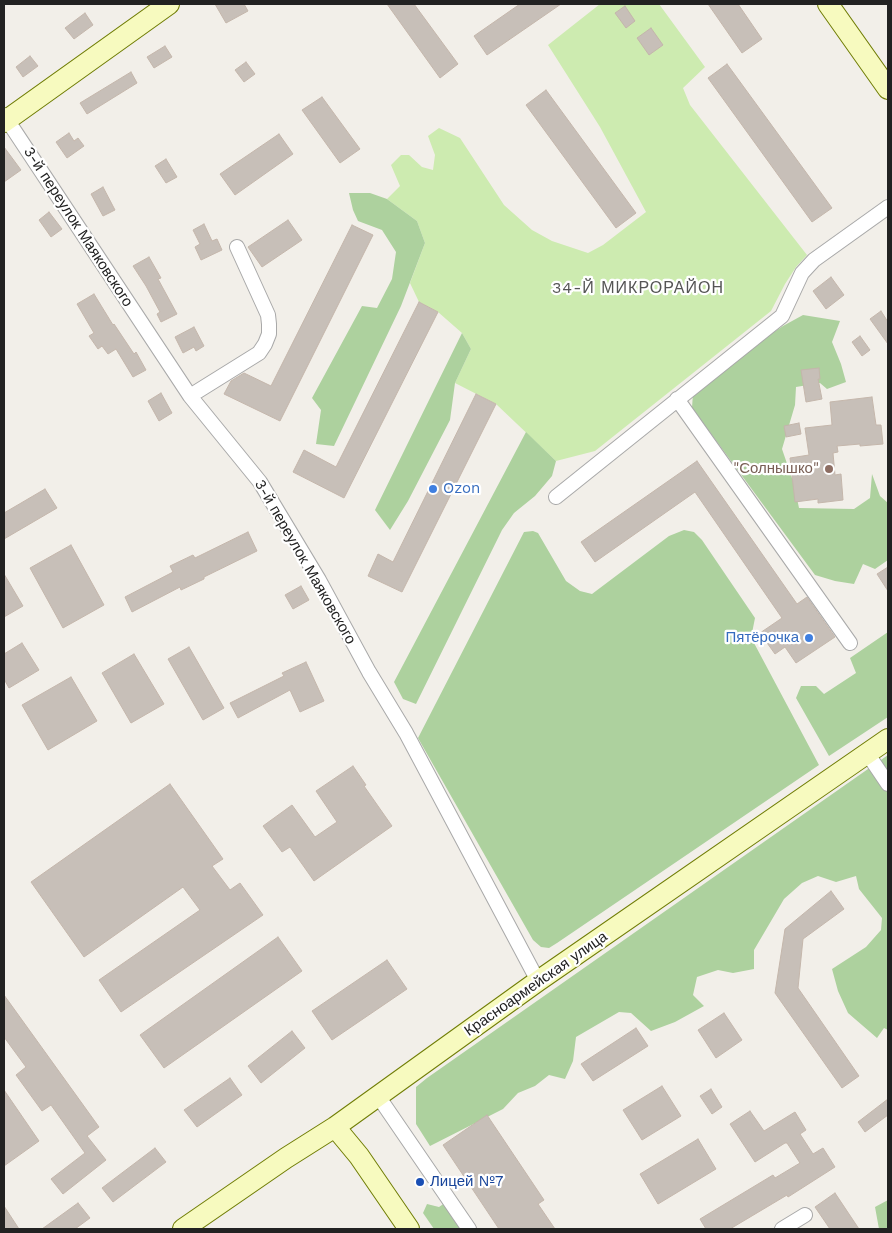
<!DOCTYPE html>
<meta charset="utf-8">
<style>
body{margin:0}
#map{position:relative;width:892px;height:1233px;overflow:hidden;background:#f2efe9;font-family:"Work Sans",sans-serif}
canvas{display:block}
.frame{position:absolute;inset:0;border:5px solid #222;pointer-events:none}
</style>
<div id="map">
<canvas width="892" height="1233"></canvas>
<div class="frame"></div>
</div>
<script>
const ctx = document.querySelector('canvas').getContext('2d');
ctx.lineJoin = 'round';
function paint(path, color) { ctx.fillStyle = color; ctx.fill(path, 'evenodd'); }
const toPath = rows => new Path2D(rows.map(r => 'M' + r).join(''));
function trace(path, color, width, dash) { ctx.strokeStyle = color; ctx.lineWidth = width; ctx.lineCap = dash ? 'butt' : 'round'; ctx.setLineDash(dash || []); ctx.stroke(path); }
function drawText(font, color, halo, rows, align = 'center') {
  ctx.font = font + ' "Work Sans",sans-serif'; ctx.lineWidth = 4.5; ctx.setLineDash([]); ctx.textBaseline = 'middle'; ctx.strokeStyle = halo; ctx.fillStyle = color; for (const [text, x, y, turn = 0] of rows) {
    ctx.save(); ctx.translate(x, y); ctx.rotate((+turn || 0) * Math.PI / 180); ctx.textAlign = isNaN(turn) ? turn : align; if (halo) ctx.strokeText(text, 0, 0); ctx.fillText(text, 0, 0); ctx.restore();
  }
}
paint(toPath([
 [600,4,659,4,705,67,683,88,690,105,807,255,796,267,785,284,771,311,595,451,556,461,496,404,455,383,471,349,462,333,438,312,419,302,410,283,425,243,417,221,387,199,400,186,391,165,401,155,409,155,422,167,433,170,435,155,428,136,439,128,460,138,504,205,532,230,552,241,588,253,603,245,646,212,600,127,548,45]
]), '#cdebb0');
paint(toPath([
 [349,193,370,193,387,199,417,221,425,243,401,306,334,446,316,444,321,410,312,398,362,306,377,308,392,279,396,252,382,230,358,221,353,210],
 [803,315,840,321,832,342,841,364,846,382,827,389,820,383,796,387,795,405,782,449,794,484,799,508,854,509,870,498,872,474,880,496,888,503,888,560,875,569,863,564,854,584,835,581,815,575,692,408,693,393,759,342,783,326],
 [462,333,471,349,455,383,450,420,408,501,390,530,375,510],
 [526,432,556,461,552,476,535,496,514,513,502,530,416,704,403,699,394,682],
 [684,530,694,532,702,540,755,618,752,633,754,643,819,765,557,943,549,948,541,947,533,940,418,738,524,532,533,531,538,533,566,581,580,591,592,594,669,536],
 [888,632,888,717,829,756,796,698,801,686,816,686,824,694,856,673,850,658],
 [888,755,888,1030,884,1028,877,1038,848,1013,838,991,832,969,866,947,881,930,882,918,859,889,856,876,836,882,818,876,802,883,784,899,754,950,754,969,733,973,718,970,697,977,693,995,704,1006,675,1022,651,1031,631,1013,619,1012,576,1037,573,1061,565,1079,549,1075,535,1086,518,1093,503,1109,430,1146,416,1124,416,1087,427,1078],
 [452,1198,474,1229,434,1229,423,1213,427,1204,439,1207],
 [888,1200,888,1229,879,1229,875,1207]
]), '#add19e');
const building = toPath([
 [215,4,244,4,248,11,226,23,215,4],
 [387,4,414,4,458,64,440,78,387,4],
 [520,4,561,4,487,55,474,36,520,4],
 [708,4,738,4,762,39,742,53,708,4],
 [625,6,635,21,626,28,615,13,625,6],
 [85,13,93,25,74,39,65,28,85,13],
 [651,28,663,45,649,55,637,38,651,28],
 [165,46,172,57,154,68,147,57,165,46],
 [30,56,38,66,23,77,16,67,30,56],
 [246,62,255,74,244,82,235,70,246,62],
 [727,64,832,208,812,222,708,78,727,64],
 [131,72,137,83,87,114,80,103,131,72],
 [546,90,636,213,616,228,526,105,546,90],
 [322,97,360,149,340,163,302,110,322,97],
 [69,133,74,141,78,138,84,146,67,158,56,142,69,133],
 [279,134,293,154,235,195,220,174,279,134],
 [4,147,21,170,4,182,4,147],
 [166,159,177,177,166,183,155,166,166,159],
 [103,187,115,210,103,216,91,194,103,187],
 [49,212,62,229,51,237,39,220,49,212],
 [288,220,302,240,262,267,248,247,288,220],
 [204,224,212,241,217,239,222,250,201,260,195,247,200,244,193,230,204,224],
 [352,225,373,235,280,421,224,394,231,381,244,373,271,386,352,225],
 [149,257,161,278,158,279,177,314,161,322,157,314,160,312,146,286,133,266,149,257],
 [831,277,844,295,826,309,813,291,831,277],
 [94,294,113,325,114,324,134,354,136,352,146,370,133,377,116,349,108,354,102,346,98,349,89,336,94,333,77,304,94,294],
 [419,302,438,312,344,498,293,472,304,450,336,467,419,302],
 [881,311,888,322,888,344,870,319,881,311],
 [194,327,204,346,196,351,194,347,183,353,175,337,194,327],
 [860,336,870,350,862,356,852,342,860,336],
 [819,368,820,379,818,379,822,399,806,402,801,370,819,368],
 [161,393,172,413,159,421,148,401,161,393],
 [476,394,496,404,402,592,368,576,378,554,393,562,476,394],
 [872,397,876,425,881,425,883,444,860,446,860,444,837,446,838,452,833,453,835,475,841,474,843,500,818,503,818,499,795,502,790,458,809,455,805,428,832,425,830,402,872,397],
 [799,423,801,434,786,437,784,426,799,423],
 [697,461,797,604,807,597,835,637,796,663,785,647,775,654,760,633,782,618,695,492,595,562,581,542,697,461],
 [45,489,57,508,4,539,4,513,45,489],
 [248,532,257,551,204,577,204,579,181,590,180,587,132,612,125,597,173,572,170,566,193,555,195,558,248,532],
 [71,545,104,605,63,628,30,568,71,545],
 [888,567,888,591,877,574,888,567],
 [4,574,23,606,4,617,4,574],
 [301,586,309,600,293,609,285,595,301,586],
 [22,643,39,670,9,688,4,679,4,654,22,643],
 [189,647,224,708,203,720,168,659,189,647],
 [134,654,164,704,131,723,102,673,134,654],
 [306,662,324,701,300,712,290,690,238,718,230,703,284,676,282,673,306,662],
 [71,677,97,721,48,750,22,705,71,677],
 [353,766,366,785,364,786,392,826,314,881,290,847,282,852,263,826,292,805,315,837,337,822,316,791,353,766],
 [170,784,223,859,212,866,230,890,240,883,263,915,121,1012,99,980,200,910,183,887,84,957,31,882,170,784],
 [831,891,844,909,803,939,798,988,859,1076,842,1088,775,993,785,929,831,891],
 [278,937,302,971,164,1068,140,1035,278,937],
 [387,960,407,989,332,1040,312,1011,387,960],
 [4,995,99,1127,87,1136,106,1160,63,1194,51,1179,85,1153,51,1105,42,1111,16,1075,26,1067,4,1037,4,995],
 [724,1013,742,1040,716,1058,698,1030,724,1013],
 [636,1028,648,1046,593,1081,581,1064,636,1028],
 [292,1031,305,1048,261,1083,248,1066,292,1031],
 [230,1078,242,1095,197,1127,184,1110,230,1078],
 [662,1086,681,1116,642,1140,623,1110,662,1086],
 [711,1089,722,1107,712,1114,700,1096,711,1089],
 [4,1090,39,1141,4,1166,4,1090],
 [888,1099,888,1115,865,1132,858,1122,888,1099],
 [750,1111,764,1131,795,1112,806,1130,800,1134,813,1154,823,1148,835,1167,788,1197,787,1195,730,1229,706,1229,700,1219,773,1175,775,1178,800,1163,787,1143,785,1143,755,1162,730,1124,750,1111],
 [487,1115,544,1200,538,1204,555,1229,499,1229,443,1145,487,1115],
 [698,1139,716,1169,658,1204,640,1174,698,1139],
 [155,1148,166,1162,113,1202,102,1188,155,1148],
 [835,1193,859,1229,830,1229,815,1207,835,1193],
 [78,1203,90,1218,75,1229,42,1229,78,1203],
 [4,1206,19,1229,4,1229,4,1206]
]);
paint(building, '#c7bfb8');
trace(building, '#c4b6ab', 1);
const street = toPath([
 [4,115,190,396,260,482,319,580,369,672,406,733,538,981],
 [190,396,259,353,265,344,269,334,269,324,268,315,237,247],
 [677,399,850,643],
 [556,497,782,316,802,273,814,260,888,207],
 [867,753,888,784],
 [378,1096,469,1229],
 [782,1229,805,1215]
]);
const secondary = toPath([
 [828,4,888,89],
 [4,122,169,4],
 [335,1127,359,1156,409,1229],
 [183,1229,286,1158,335,1127,538,981,888,739]
]);
trace(street, '#a9a9a9', 16);
trace(secondary, '#707d05', 22);
trace(street, '#fff', 14);
trace(secondary, '#f7fabf', 20);
for (const [x, y, r, color] of [
 [829,469,5,"#8d6e63"],
 [433,489,5,"#3f7fe0"],
 [809,638,5,"#3f7fe0"],
 [420,1182,5,"#1a4fb4"]
]) { const dot = new Path2D(); dot.arc(x, y, r, 0, 2 * Math.PI); ctx.fillStyle = color; ctx.fill(dot); trace(dot, '#fff', 2); }
drawText('15px', '#222', '#fff', [
 ["3-й переулок Маяковского",78,227,57],
 ["3-й переулок Маяковского",305,562,60],
 ["Красноармейская улица",536,984,-35]
]);
drawText('15px', '#785e54', '#fff', [
 ["\"Солнышко\"",819,469]
], 'right');
drawText('15px', '#366cbe', '#fff', [
 ["Ozon",443,489],
 ["Пятёрочка",799,638,"right"]
], 'left');
drawText('15px', '#164399', '#fff', [
 ["Лицей №7",430,1182]
], 'left');
ctx.letterSpacing = '1px';
drawText('16px', '#555', '#fff', [
 ["34-Й МИКРОРАЙОН",638,288]
]);
ctx.letterSpacing = '0px';
</script>
